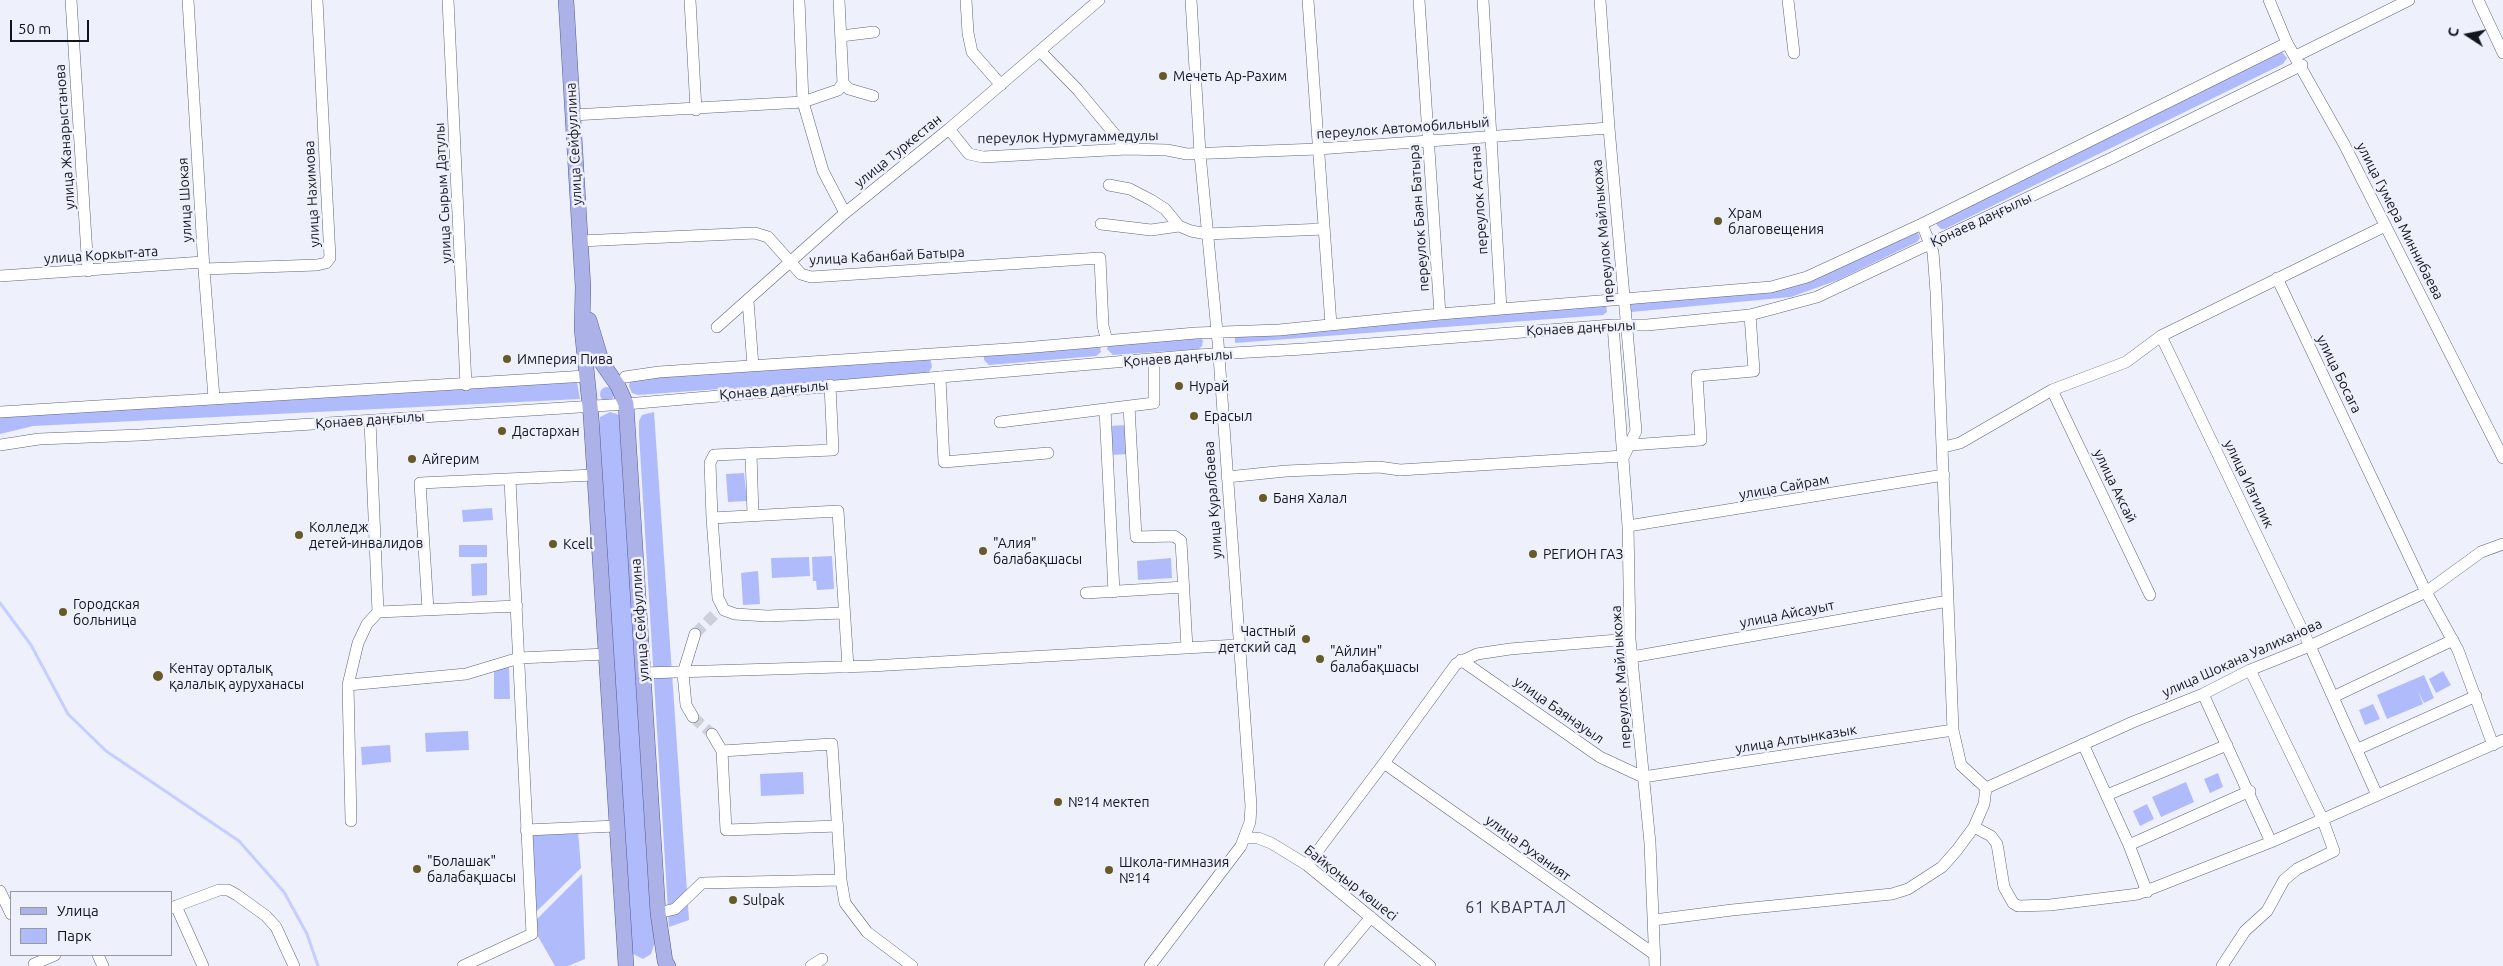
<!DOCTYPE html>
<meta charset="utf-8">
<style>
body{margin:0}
#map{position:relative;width:2503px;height:966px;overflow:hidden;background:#eef0fb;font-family:Ubuntu,sans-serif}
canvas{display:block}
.legend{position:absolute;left:10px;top:891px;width:162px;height:65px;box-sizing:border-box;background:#eef0fb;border:1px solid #9698a3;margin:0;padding:6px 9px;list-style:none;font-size:15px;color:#13151e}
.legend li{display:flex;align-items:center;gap:10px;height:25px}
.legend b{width:25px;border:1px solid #9698a3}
.north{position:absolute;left:2443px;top:10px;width:50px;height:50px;-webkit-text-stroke:4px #eef0fb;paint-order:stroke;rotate:281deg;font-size:14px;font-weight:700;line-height:20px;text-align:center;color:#13151e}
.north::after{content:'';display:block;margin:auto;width:18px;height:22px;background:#13151e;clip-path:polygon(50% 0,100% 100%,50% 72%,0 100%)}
.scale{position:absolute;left:10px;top:20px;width:79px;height:22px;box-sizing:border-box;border:2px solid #13151e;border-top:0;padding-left:6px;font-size:15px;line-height:18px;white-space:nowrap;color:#13151e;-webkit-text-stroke:4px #eef0fb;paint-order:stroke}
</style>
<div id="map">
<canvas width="2503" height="966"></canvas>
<ul class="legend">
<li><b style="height:6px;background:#acb2e8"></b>Улица</li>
<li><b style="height:14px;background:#b0bbfc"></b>Парк</li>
</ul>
<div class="north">С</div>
<div class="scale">50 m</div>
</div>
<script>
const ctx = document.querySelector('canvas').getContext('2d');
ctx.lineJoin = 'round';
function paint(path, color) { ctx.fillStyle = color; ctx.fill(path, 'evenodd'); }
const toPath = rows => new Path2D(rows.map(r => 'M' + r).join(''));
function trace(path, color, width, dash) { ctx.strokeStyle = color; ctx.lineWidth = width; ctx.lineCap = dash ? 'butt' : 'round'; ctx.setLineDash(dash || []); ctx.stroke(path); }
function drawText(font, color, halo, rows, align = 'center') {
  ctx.font = font + ' Ubuntu,sans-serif'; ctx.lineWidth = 5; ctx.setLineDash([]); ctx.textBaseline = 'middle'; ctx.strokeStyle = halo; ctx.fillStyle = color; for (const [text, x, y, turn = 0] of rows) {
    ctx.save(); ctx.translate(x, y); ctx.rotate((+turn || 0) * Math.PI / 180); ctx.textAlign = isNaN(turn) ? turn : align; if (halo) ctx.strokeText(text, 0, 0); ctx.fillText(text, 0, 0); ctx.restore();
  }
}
paint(toPath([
 [2282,52,2287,58,2283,64,1945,229,1941,229,1937,225,1936,222],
 [1917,231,1920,238,1917,242,1838,280,1791,297,1631,312,1631,303,1768,288],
 [1606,305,1607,312,1603,315,1235,343,1235,332],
 [1196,336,1203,340,1202,346,1199,349,1113,355,1107,349,1108,345],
 [1100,346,1101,352,1096,356,989,365,984,360,984,356],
 [930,357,932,367,929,372,923,374,638,395,632,393,629,386,630,380,635,377],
 [577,382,580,399,33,426,0,434,0,414],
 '600 394a7 7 0 1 1 14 0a7 7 0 1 1-14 0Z',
 [610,412,620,415,655,942,651,954,643,959,633,954,630,938,599,428,600,417],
 [654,412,689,920,669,927,639,434,639,421,642,415],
 [1129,425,1131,454,1109,455,1107,426],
 [744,473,747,501,728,502,726,474],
 [492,508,493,520,463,522,462,510],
 [459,545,487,545,487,557,459,557],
 [832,556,834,589,817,590,816,581,813,581,812,557],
 [809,557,810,576,772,578,771,558],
 [1171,558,1172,578,1138,580,1137,561],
 [487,563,487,595,472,596,471,564],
 [758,571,760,604,743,605,741,573],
 [509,667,510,699,494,699,494,668],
 [2443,671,2451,685,2436,693,2429,679],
 [2424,675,2434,698,2424,703,2418,691,2423,704,2387,719,2377,695],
 [2373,704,2380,719,2365,725,2359,710],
 [468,731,469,750,426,752,425,733],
 [390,745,391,762,362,765,361,747],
 [803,772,804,794,761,796,760,774],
 [2218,773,2223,787,2210,793,2204,779],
 [2186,782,2194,802,2161,817,2152,797],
 [2147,804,2154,819,2140,826,2133,811],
 [578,831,581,868,536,912,531,834],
 [582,874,585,959,568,966,555,966,536,933,535,921]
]), '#b0bbfc');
trace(toPath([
 [0,603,31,645,68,714,106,751,239,841,284,892,307,934,318,966]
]), '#c5cefe', 3);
trace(toPath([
 [695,634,714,615],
 [693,717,712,734]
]), '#cdcfda', 11, [11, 5.5]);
const minor = toPath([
 [71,0,88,271],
 [188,0,204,269,214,398],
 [448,0,466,385],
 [690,0,696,110],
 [799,0,803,102,823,171,845,213],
 [966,0,968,33,972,52,1001,85],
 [1308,0,1331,325],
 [1419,0,1440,314],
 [1483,0,1501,309],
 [1600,0,1609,128,1636,431,1624,456],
 [1788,0,1794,53],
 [2269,0,2287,43,2344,144,2503,458],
 [2478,0,2503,53],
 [841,36,874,32],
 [1040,51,1077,89,1127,149],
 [2296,56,2409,0],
 [843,83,849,89,873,96],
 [573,115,803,102,838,90,843,83,839,0],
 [949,129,969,154,983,157,1127,149,1167,150,1187,154,1318,149,1609,128],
 [1109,185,1130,189,1151,200,1165,209,1179,226,1191,231,1207,234,1324,229],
 [1101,224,1151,230,1179,226],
 [1922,224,1933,252,1936,292,1953,730,1961,765,1986,788],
 [580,241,755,233,768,237,801,274,811,277,1100,258,1103,326,1107,341],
 [204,269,317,265,326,263,330,258,317,0],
 [0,276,203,262],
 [2277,278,2426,592,2458,650,2493,745],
 [748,301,753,366],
 [1613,325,1628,526,1630,639,1650,843,1655,966],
 [717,327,845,213,949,129,1099,0],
 [2161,336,2310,646,2377,795],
 [625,377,659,372,1023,348,1196,333,1279,330,1440,314,1771,287,1807,277,1922,224,2287,43],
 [940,377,944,462,1048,453],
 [830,385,833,450,714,455,710,463,712,518,718,598,724,610,735,614,767,616,843,613],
 [2052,390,2150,595],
 [1129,406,1136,537,1174,536,1181,541,1187,648],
 [1105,409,1114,592],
 [0,412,586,376],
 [1000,422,1154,403,1154,359],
 [0,445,39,439,140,435,626,404,1197,355,1304,349,1613,325,1647,325,1750,315,1817,297,2112,158,2302,65],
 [1630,445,1701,440,1697,376,1754,371,1750,315],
 [1944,447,1960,443,2052,390,2126,362,2161,336,2385,226],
 [751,454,753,515],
 [1227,477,1286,471,1379,467,1400,470,1624,456],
 [712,518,838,511,848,667],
 [1628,526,1944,475],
 [1086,593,1184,587],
 [428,610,420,483,594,475],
 [378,612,517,606],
 [1632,657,1948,601],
 [1461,660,1600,757,1643,777,1953,730],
 [644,673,871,666,1238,645],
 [348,685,466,674,519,658,606,654],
 [2203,694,2271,842],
 [2333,697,2453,640],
 [693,717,686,705,683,673,695,634],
 [712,734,722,751,726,830,838,826],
 [2083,744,2129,845,2147,892],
 [2358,749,2476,696],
 [722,751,832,744,841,880,845,903,867,932,912,966],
 [1384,763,1654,954],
 [1986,788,2133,722,2203,694,2250,670,2310,646,2426,592,2481,552,2503,544],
 [2107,795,2227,745],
 [351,821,348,685,358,643,367,624,378,612,370,421],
 [1974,827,1991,836,1997,844,2004,887,2013,903,2018,906,2050,905,2138,894,2271,842,2503,740],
 [526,830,616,826],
 [1246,838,1258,838,1271,843,1307,865,1430,966],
 [2129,845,2250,791],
 [1307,865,1384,763,1456,664,1477,654,1510,649,1630,639],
 [0,891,11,914],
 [176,906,203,966],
 [171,908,219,890,228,890,237,895,266,916,276,927,294,966],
 [658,913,675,909,702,883,841,880],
 [1654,920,1732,910,1892,894,1908,889,1942,867,1957,850,1974,827,1984,804,1986,788],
 [98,955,103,966],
 [34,964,55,955],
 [463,966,532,934,510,480],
 [811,966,822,959],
 [1150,966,1241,846,1250,822,1251,806,1218,342,1200,154,1191,0],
 [1330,966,1371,917],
 [2222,966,2245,931,2267,911,2284,880,2297,869,2334,851,2322,818,2250,670]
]);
const major = toPath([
 [566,0,583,287,582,329,591,416,626,966],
 [589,320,602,363,618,386,626,404,658,913,665,961,668,966]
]);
trace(minor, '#60657c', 12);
trace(major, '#535a97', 16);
trace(minor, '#fff', 11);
trace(major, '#acb2e8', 15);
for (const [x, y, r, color] of [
 [1163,76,5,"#665a27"],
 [1718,221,5,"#665a27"],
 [507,359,5,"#665a27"],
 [1179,386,5,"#665a27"],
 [1194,416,5,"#665a27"],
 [502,431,5,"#665a27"],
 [412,459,5,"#665a27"],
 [1263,498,5,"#665a27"],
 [299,535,5,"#665a27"],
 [553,544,5,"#665a27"],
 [983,551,5,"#665a27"],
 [1533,554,5,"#665a27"],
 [63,612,5,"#665a27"],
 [1306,639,5,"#665a27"],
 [1320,659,5,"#665a27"],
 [158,676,6,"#665a27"],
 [1058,802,5,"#665a27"],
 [417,869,5,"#665a27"],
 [1109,870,5,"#665a27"],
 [733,900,5,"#665a27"]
]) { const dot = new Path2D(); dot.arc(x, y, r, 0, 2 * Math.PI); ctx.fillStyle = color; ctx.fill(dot); trace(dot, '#eef0fb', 2); }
drawText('14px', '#13151e', '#eef0fb', [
 ["Мечеть Ар-Рахим",1173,76],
 ["Храм",1728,213],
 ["благовещения",1728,229],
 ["Империя Пива",517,359],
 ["Нурай",1189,386],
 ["Ерасыл",1204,416],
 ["Дастархан",512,431],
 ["Айгерим",422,459],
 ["Баня Халал",1273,498],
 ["Колледж",309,527],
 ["детей-инвалидов",309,543],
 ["\"Алия\"",993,543],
 ["балабақшасы",993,559],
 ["Kcell",563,544],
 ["РЕГИОН ГАЗ",1543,554],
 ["Городская",73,604],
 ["больница",73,620],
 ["Частный",1296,631,"right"],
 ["детский сад",1296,647,"right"],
 ["\"Айлин\"",1330,651],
 ["балабақшасы",1330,667],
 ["Кентау орталық",169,668],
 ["қалалық ауруханасы",169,684],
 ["№14 мектеп",1068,802],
 ["\"Болашак\"",427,861],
 ["балабақшасы",427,877],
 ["Школа-гимназия",1119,862],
 ["№14",1119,878],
 ["Sulpak",743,900]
], 'left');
drawText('14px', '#13151e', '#eef0fb', [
 ["переулок Автомобильный",1403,128,-4],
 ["улица Жанарыстанова",65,137,-94],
 ["переулок Нурмугаммедулы",1068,137,-1],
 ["улица Сейфуллина",574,144,-93],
 ["улица Туркестан",898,151,-39],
 ["улица Сырым Датулы",443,193,-93],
 ["улица Нахимова",312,194,-93],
 ["улица Шокая",185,200,-93],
 ["переулок Астана",1479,200,-94],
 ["переулок Баян Батыра",1419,218,-94],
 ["Қонаев даңғылы",1981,220,-25],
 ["улица Гумера Миннибаева",2400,221,63],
 ["переулок Майлыкожа",1603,231,-95],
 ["улица Коркыт-ата",101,255,-4],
 ["улица Кабанбай Батыра",887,256,-3],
 ["Қонаев даңғылы",1581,328,-3],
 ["Қонаев даңғылы",1178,358,-4],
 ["улица Босага",2339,374,64],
 ["Қонаев даңғылы",774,390,-5],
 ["Қонаев даңғылы",370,420,-4],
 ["улица Изгилик",2249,484,64],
 ["улица Аксай",2115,486,64],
 ["улица Сайрам",1784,487,-10],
 ["улица Куралбаева",1213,500,-94],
 ["улица Айсауыт",1787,614,-11],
 ["улица Сейфуллина",640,620,-94],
 ["улица Шокана Уалиханова",2242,658,-24],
 ["переулок Майлыкожа",1621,677,-94],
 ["улица Баянауыл",1559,710,35],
 ["улица Алтынказык",1796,739,-9],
 ["улица Руханият",1528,848,36],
 ["Байқоңыр көшесі",1351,883,38]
]);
ctx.letterSpacing = '1px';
drawText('16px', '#383c52', '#eef0fb', [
 ["61 КВАРТАЛ",1516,908]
]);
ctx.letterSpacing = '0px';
</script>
